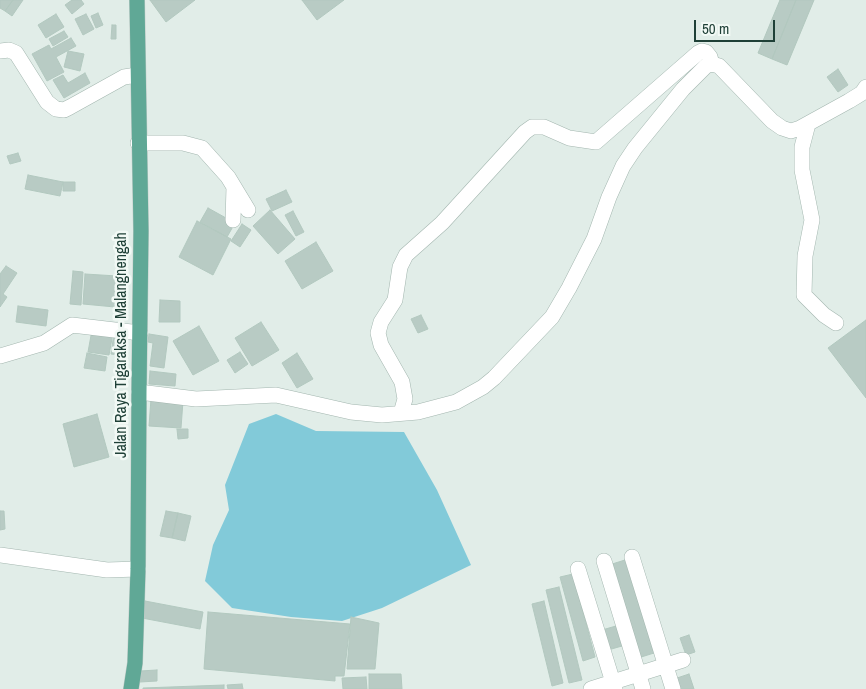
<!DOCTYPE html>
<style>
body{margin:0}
#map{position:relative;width:866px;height:689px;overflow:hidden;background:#e1ede8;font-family:"Archivo Narrow",sans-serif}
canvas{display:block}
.scale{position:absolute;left:694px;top:20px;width:81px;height:22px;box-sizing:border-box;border:2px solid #1f4037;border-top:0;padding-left:6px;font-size:15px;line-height:18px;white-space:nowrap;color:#1f4037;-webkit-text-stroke:4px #f2f9f5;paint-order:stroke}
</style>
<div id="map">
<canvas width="866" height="689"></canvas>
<div class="scale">50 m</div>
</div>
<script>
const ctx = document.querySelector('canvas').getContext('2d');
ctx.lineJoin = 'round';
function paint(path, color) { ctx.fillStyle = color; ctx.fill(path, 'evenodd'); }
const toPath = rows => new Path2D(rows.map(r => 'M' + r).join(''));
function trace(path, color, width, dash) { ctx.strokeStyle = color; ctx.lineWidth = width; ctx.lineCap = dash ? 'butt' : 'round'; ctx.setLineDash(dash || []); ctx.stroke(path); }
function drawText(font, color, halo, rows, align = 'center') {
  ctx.font = font + ' "Archivo Narrow",sans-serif'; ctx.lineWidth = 5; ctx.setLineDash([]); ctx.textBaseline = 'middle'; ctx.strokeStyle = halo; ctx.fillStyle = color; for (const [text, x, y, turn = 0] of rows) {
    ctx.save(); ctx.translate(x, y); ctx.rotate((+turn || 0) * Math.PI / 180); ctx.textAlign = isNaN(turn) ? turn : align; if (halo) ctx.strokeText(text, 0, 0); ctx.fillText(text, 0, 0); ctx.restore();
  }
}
paint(toPath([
 [276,414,316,431,404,432,437,490,471,565,382,608,342,621,291,617,232,608,205,581,213,545,229,510,225,485,249,424]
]), '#82cad9');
const building = toPath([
 [0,0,13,0,5,11,0,8,0,0],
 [13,0,23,0,12,16,5,11,13,0],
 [72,0,81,0,84,4,72,14,65,5,72,0],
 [150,0,195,0,166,22,150,0],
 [302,0,344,0,317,20,302,0],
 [780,0,796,0,772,59,758,53,780,0],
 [796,0,814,0,787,65,772,59,796,0],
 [98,13,103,25,96,28,91,16,98,13],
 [56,14,64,27,46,38,38,25,56,14],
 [86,14,94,29,83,35,75,19,86,14],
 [112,25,116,25,116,39,111,39,112,25],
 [64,31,68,37,53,46,49,39,64,31],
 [71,38,76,46,56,57,64,72,47,81,32,54,49,45,51,49,71,38],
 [68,51,84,54,80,71,64,67,68,51],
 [838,69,848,85,838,92,827,77,838,69],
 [85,73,90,83,64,98,53,80,63,75,68,83,85,73],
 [18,153,21,161,10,164,7,156,18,153],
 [28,175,63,182,60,196,25,189,28,175],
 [63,182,75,182,75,191,63,191,63,182],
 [286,190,292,202,272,211,266,199,286,190],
 [208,208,235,223,227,237,200,222,208,208],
 [270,210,295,239,278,254,253,226,270,210],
 [293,211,304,232,296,236,285,215,293,211],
 [197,221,231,239,213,275,179,257,197,221],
 [242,224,251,230,240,247,231,241,242,224],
 [316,242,333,271,302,289,285,261,316,242],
 [6,266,17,273,3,294,7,297,0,307,0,274,6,266],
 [73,271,83,272,81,305,70,304,73,271],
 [85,274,117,276,115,307,83,304,85,274],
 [160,300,180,301,180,322,159,322,160,300],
 [18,306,48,310,46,326,16,322,18,306],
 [421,315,428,329,418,333,411,319,421,315],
 [866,320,866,398,828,348,866,320],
 [261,322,279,350,252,366,235,338,261,322],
 [199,326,219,361,193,375,173,341,199,326],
 [92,330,113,333,109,355,88,352,92,330],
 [114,333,123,335,120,355,111,354,114,333],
 [149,334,168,337,164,368,150,366,153,343,148,342,149,334],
 [240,352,248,364,235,373,227,360,240,352],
 [87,353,107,357,105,371,84,368,87,353],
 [297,353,313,379,297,388,282,363,297,353],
 [150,371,176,374,175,386,149,384,150,371],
 [151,399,183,401,181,428,149,426,151,399],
 [97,414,109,457,74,467,63,424,97,414],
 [177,429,188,429,188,438,178,439,177,429],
 [0,511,4,511,5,529,0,530,0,511],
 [166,511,178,513,172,538,160,536,166,511],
 [178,513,191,516,185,541,172,538,178,513],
 [625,560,654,653,638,658,609,565,625,560],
 [573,574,595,657,583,661,560,577,573,574],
 [559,587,582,680,569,683,546,590,559,587],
 [145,601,203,612,200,629,142,618,145,601],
 [544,601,563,683,552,686,532,604,544,601],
 [208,612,350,624,344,676,335,676,335,681,204,669,208,612],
 [351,617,379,623,375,669,347,669,351,617],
 [616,626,622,646,608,650,602,630,616,626],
 [689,635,695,652,686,655,680,638,689,635],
 [157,670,157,681,140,682,140,671,157,670],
 [369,674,401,674,402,689,369,689,369,674],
 [689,674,694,689,674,689,671,680,689,674],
 [366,677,367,689,343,689,342,678,366,677],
 [242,684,243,689,228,689,227,685,242,684],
 [224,685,224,689,143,689,143,688,224,685]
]);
paint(building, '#b8cbc4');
trace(building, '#b2c8bf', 1);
const minor = toPath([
 [0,51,9,50,16,53,47,102,56,109,64,110,70,107,124,77,137,75],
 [808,124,802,147,802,170,812,220,805,256,804,295,824,315,836,323],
 [138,143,183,143,202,148,228,177,248,210],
 [233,220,234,187],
 [0,356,44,343,72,325,140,333],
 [139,392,196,399,276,395,351,412,382,415,418,412,456,402,483,387,494,378,552,317,569,288,594,239,609,197,623,166,635,148,683,89,706,66,712,64,719,66,772,121,782,128,791,131,800,128,849,101,862,93,866,87],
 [401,413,405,399,402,382,381,345,378,333,381,322,395,300,400,267,406,255,442,223,525,132,532,127,544,127,569,138,596,142,698,53,702,51,706,52,710,57,712,64],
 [0,555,107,570,138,569],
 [632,557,673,689],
 [604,561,643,689],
 [578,569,615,689],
 [591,689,683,660]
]);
const major = toPath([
 [131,689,135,663,138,569,139,392,141,231,137,0]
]);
trace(minor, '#a3b6af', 16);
trace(major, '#c0cac7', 16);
trace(minor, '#fff', 15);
trace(major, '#60a896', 15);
drawText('16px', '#1f4037', '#f2f9f5', [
 ["Jalan Raya Tigaraksa - Malangnengah",122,345,-90]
]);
</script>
